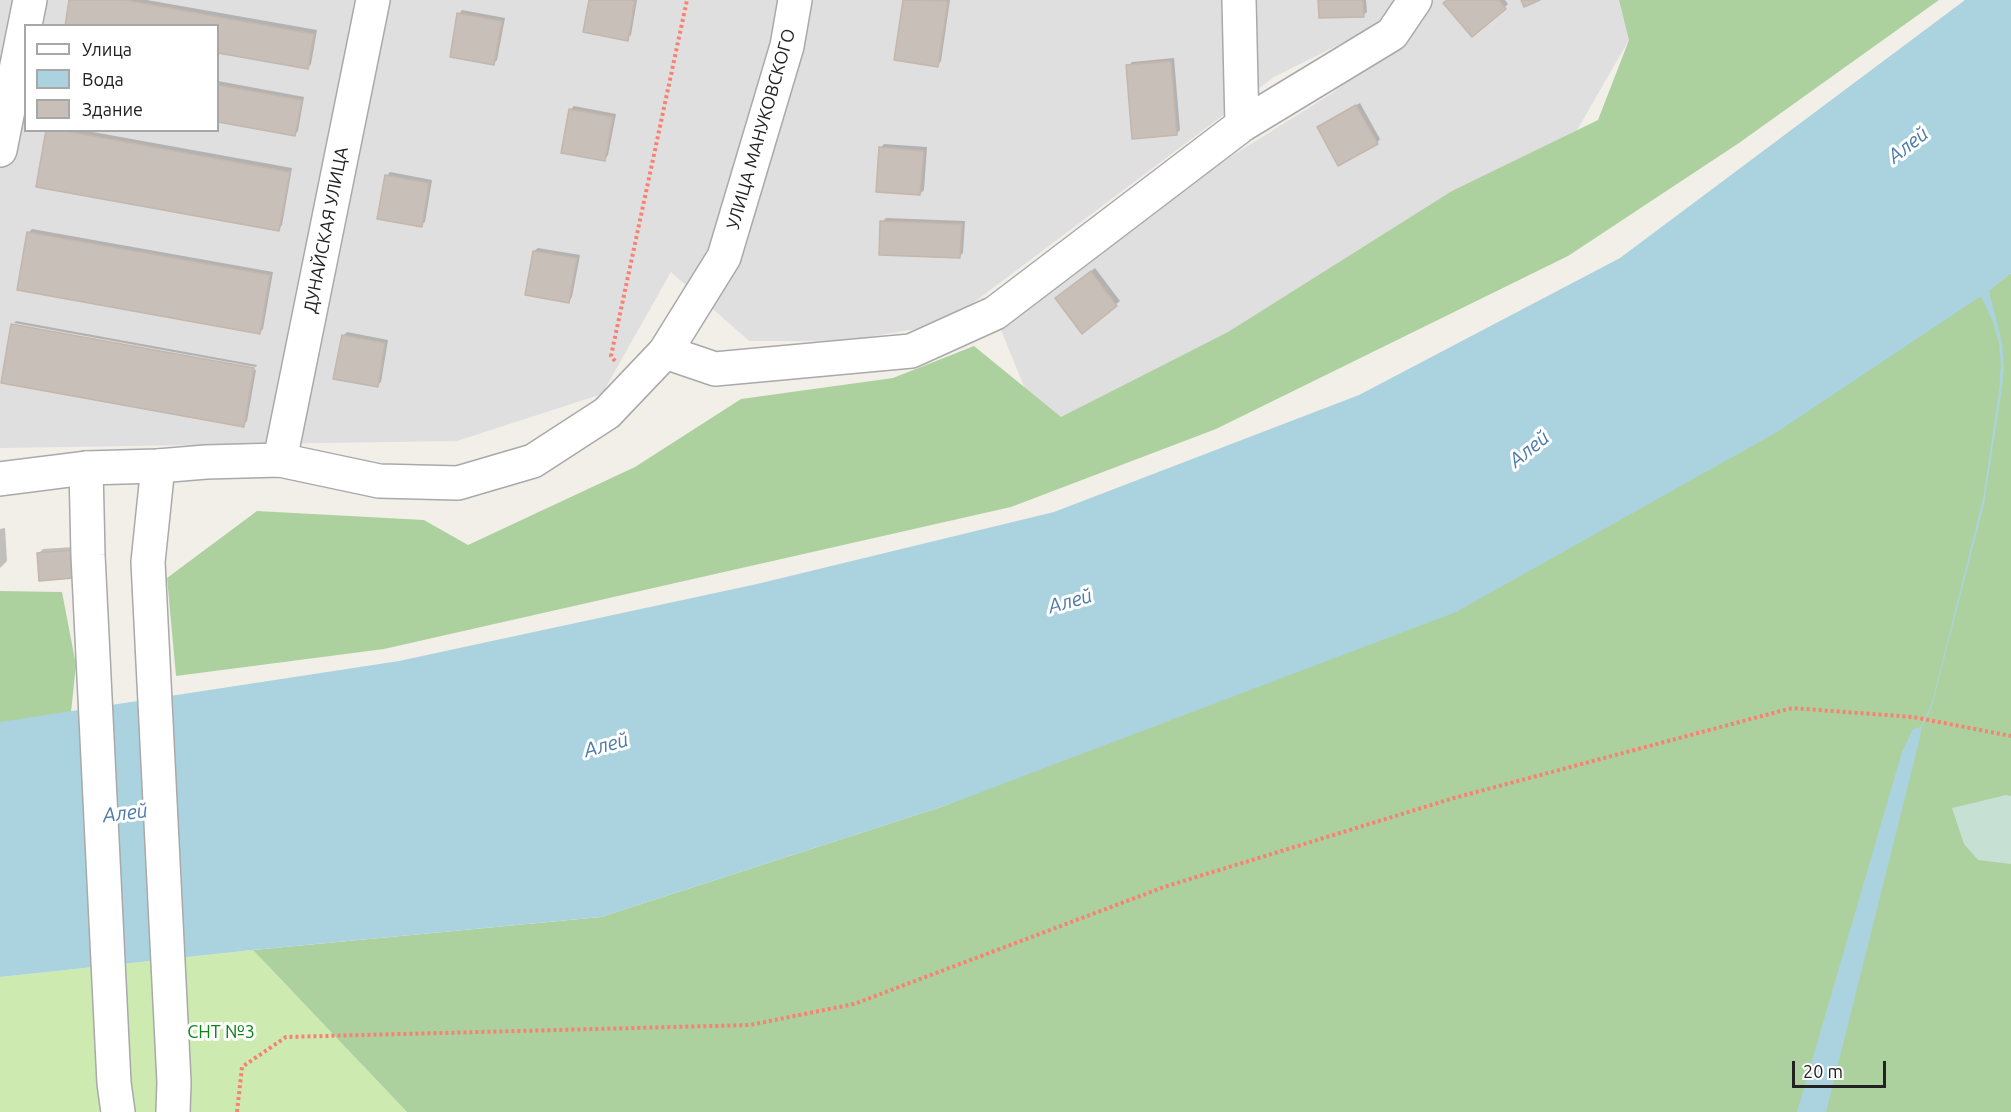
<!DOCTYPE html>
<meta charset="utf-8">
<style>
body{margin:0}
#map{position:relative;width:2011px;height:1112px;overflow:hidden;background:#f2efe9;font-family:Ubuntu,sans-serif}
canvas{display:block}
.legend{position:absolute;left:24px;top:24px;width:195px;height:108px;box-sizing:border-box;background:#fff;border:2px solid #a7a7a7;margin:0;padding:8px 10px;list-style:none;font-size:18px;color:#222}
.legend li{display:flex;align-items:center;gap:12px;height:30px}
.legend b{width:30px;border:2px solid #a7a7a7}
.scale{position:absolute;left:1792px;top:1061px;width:94px;height:27px;box-sizing:border-box;border:3px solid #222;border-top:0;padding-left:8px;font-size:18px;line-height:21px;white-space:nowrap;color:#222;-webkit-text-stroke:4px #fff;paint-order:stroke}
</style>
<div id="map">
<canvas width="2011" height="1112"></canvas>
<ul class="legend">
<li><b style="height:8px;background:#fff"></b>Улица</li>
<li><b style="height:16px;background:#aad3df"></b>Вода</li>
<li><b style="height:16px;background:#c7bfb8"></b>Здание</li>
</ul>
<div class="scale">20 m</div>
</div>
<script>
const ctx = document.querySelector('canvas').getContext('2d');
ctx.lineJoin = 'round';
function paint(path, color) { ctx.fillStyle = color; ctx.fill(path, 'evenodd'); }
const toPath = rows => new Path2D(rows.map(r => 'M' + r).join(''));
function trace(path, color, width, dash) { ctx.strokeStyle = color; ctx.lineWidth = width; ctx.lineCap = dash ? 'butt' : 'round'; ctx.setLineDash(dash || []); ctx.stroke(path); }
function drawText(font, color, halo, rows, align = 'center') {
  ctx.font = font + ' Ubuntu,sans-serif'; ctx.lineWidth = 6; ctx.setLineDash([]); ctx.textBaseline = 'middle'; ctx.strokeStyle = halo; ctx.fillStyle = color; for (const [text, x, y, turn = 0] of rows) {
    ctx.save(); ctx.translate(x, y); ctx.rotate((+turn || 0) * Math.PI / 180); ctx.textAlign = isNaN(turn) ? turn : align; if (halo) ctx.strokeText(text, 0, 0); ctx.fillText(text, 0, 0); ctx.restore();
  }
}
paint(toPath([
 [0,0,1397,0,1390,19,1274,77,945,324,845,341,749,341,671,272,602,394,457,441,0,448],
 [26,26,218,26,218,130,26,130],
 [1425,0,1652,0,1546,184,1051,453,997,320,1147,209,1334,92,1419,12]
]), '#e0dfdf');
paint(toPath([
 [253,950,407,1112,0,1112,0,977]
]), '#cdebb0');
paint(toPath([
 [1619,0,1939,0,1739,143,1568,256,1216,429,1011,507,384,649,176,676,167,578,257,511,424,520,468,545,635,467,741,399,893,378,974,346,1061,417,1228,332,1452,191,1598,120,1629,40],
 [2011,273,2011,1112,407,1112,253,950,601,917,947,805,1981,296],
 [0,591,62,592,76,665,68,741,0,753]
]), '#add19e');
paint(toPath([
 [2006,795,2011,796,2011,864,1978,860,1964,844,1952,808]
]), '#c6e0d4');
paint(toPath([
 [1965,0,2011,0,2011,273,1989,291,2002,343,2004,369,2001,394,1984,504,1932,706,1921,729,1920,738,1826,1112,1797,1112,1902,752,1913,729,1921,727,1932,703,1983,499,1999,392,2001,365,1999,343,1993,322,1981,296,1777,432,1456,612,947,805,601,917,253,950,0,977,0,722,399,661,757,584,1054,512,1359,395,1620,258]
]), '#aad3df');
paint(toPath([
 [71,0,147,0,317,30,311,64,308,68,218,51,218,26],
 [591,0,637,0,631,35,627,39],
 [904,0,950,0,941,61,938,65,896,59],
 [1320,0,1366,0,1367,12,1363,15],
 [1448,0,1505,0,1508,4,1505,7],
 [462,10,505,18,497,60,493,64,459,14],
 [1174,58,1180,130,1176,134,1128,66,1132,62],
 [218,81,304,97,298,131,295,134,218,120],
 [1360,103,1380,139,1377,143,1318,127],
 [574,106,616,114,608,155,605,159,570,110],
 [48,130,82,130,292,168,282,225,279,229],
 [884,144,927,147,924,190,920,194,880,148],
 [390,172,432,180,425,222,421,225,387,176],
 [886,218,965,221,963,253,960,256,882,222],
 [32,229,273,272,263,329,259,333,19,289,29,232],
 [538,248,580,255,572,297,569,301,534,251],
 [1095,268,1120,301,1082,331,1060,295],
 [16,321,257,365,256,367,14,323],
 [13,324,13,326,256,370,247,421,243,425,2,382],
 [347,332,388,340,381,382,377,385,343,336],
 [5,528,7,561,0,568,0,529],
 [74,547,73,576,39,553,43,549]
]), '#0003');
const building = toPath([
 [69,0,125,0,314,34,308,69,218,53,218,26,65,26,69,0],
 [589,0,635,0,628,41,583,32,589,0],
 [903,0,948,1,938,67,894,60,903,0],
 [1318,0,1363,0,1364,17,1319,18,1318,0],
 [1447,0,1499,0,1506,9,1472,37,1443,3,1447,0],
 [1521,0,1540,0,1524,7,1521,0],
 [457,13,502,21,494,65,450,57,457,13],
 [1171,61,1177,135,1132,139,1126,65,1171,61],
 [218,85,302,100,295,136,218,122,218,85],
 [1356,105,1378,144,1338,166,1317,127,1356,105],
 [569,109,613,117,605,161,561,153,569,109],
 [46,130,60,130,290,172,279,231,36,187,46,130],
 [879,147,924,151,920,195,876,192,879,147],
 [385,175,429,183,422,227,377,219,385,175],
 [880,221,962,224,960,258,879,255,880,221],
 [27,232,270,275,260,334,17,290,27,232],
 [533,251,577,258,569,303,525,295,533,251],
 [1091,271,1117,306,1082,334,1055,298,1091,271],
 [11,324,254,368,244,427,1,383,11,324],
 [342,335,385,343,378,387,333,379,342,335],
 [71,550,74,578,39,581,37,553,71,550]
]);
paint(building, '#c7bfb8');
trace(building, '#c4b6ab', 1.5);
const minor = toPath([
 [1239,0,1242,125],
 [0,150,30,0],
 [665,352,715,369,911,351,995,313,1242,125,1392,34,1415,0],
 [280,460,373,0],
 [158,466,148,562,174,1082,173,1112],
 [86,468,88,555,114,1083,118,1112]
]);
const tertiary = toPath([
 [0,479,86,468,158,466,206,462,280,460,379,481,458,483,533,461,607,413,665,352,724,257,787,46,795,0]
]);
trace(minor, '#a9a9a9', 36);
trace(tertiary, '#a9a9a9', 36);
trace(toPath([
 [615,361,611,356,687,0],
 [237,1112,242,1067,286,1037,750,1025,854,1004,1164,887,1454,798,1792,708,1913,717,2011,736]
]), '#fa8072', 4, [3, 3]);
trace(minor, '#fff', 33);
trace(tertiary, '#fff', 33);
drawText('18px', '#222', '#fff', [
 ["УЛИЦА МАНУКОВСКОГО",761,129,-74],
 ["ДУНАЙСКАЯ УЛИЦА",326,230,-79]
]);
drawText('18px', '#0c8416', '#fff', [
 ["СНТ №3",221,1032]
]);
drawText('italic 20px', '#4a7aab', '#fff', [
 ["Алей",1908,145,-38],
 ["Алей",1529,449,-39],
 ["Алей",1070,601,-16],
 ["Алей",606,745,-15],
 ["Алей",125,813,-7]
]);
</script>
